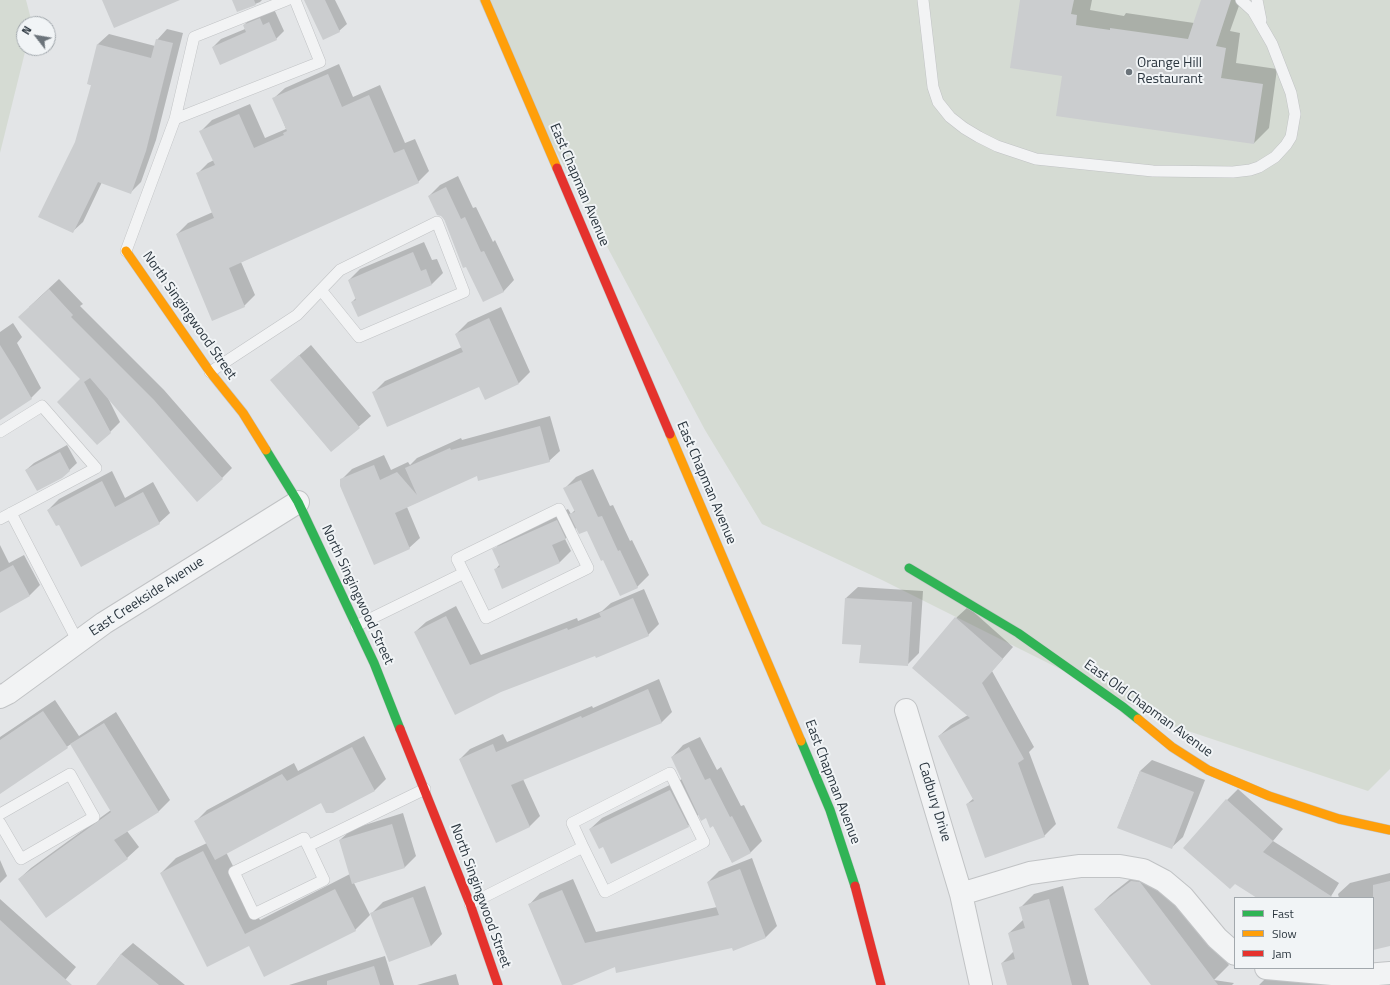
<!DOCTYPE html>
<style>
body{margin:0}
#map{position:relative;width:1390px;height:985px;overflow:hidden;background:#e3e5e7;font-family:"Titillium Web",sans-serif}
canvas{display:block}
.legend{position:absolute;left:1234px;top:897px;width:140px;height:72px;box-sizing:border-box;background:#f1f4f6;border:1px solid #a2a8ad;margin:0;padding:5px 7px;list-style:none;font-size:12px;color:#2b363f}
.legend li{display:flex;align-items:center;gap:8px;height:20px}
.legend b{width:20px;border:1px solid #a2a8ad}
.north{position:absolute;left:16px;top:16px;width:40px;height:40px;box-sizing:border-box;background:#f1f4f6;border:1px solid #a2a8ad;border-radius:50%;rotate:301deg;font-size:11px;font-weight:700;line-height:16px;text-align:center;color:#2b363f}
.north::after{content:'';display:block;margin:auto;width:14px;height:18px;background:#6b737a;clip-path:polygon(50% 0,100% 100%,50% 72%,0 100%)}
</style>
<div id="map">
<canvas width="1390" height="985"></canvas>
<ul class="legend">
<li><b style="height:5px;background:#30b455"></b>Fast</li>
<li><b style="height:5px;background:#ff9f0a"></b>Slow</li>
<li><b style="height:5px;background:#e5322d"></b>Jam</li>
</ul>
<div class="north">N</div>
</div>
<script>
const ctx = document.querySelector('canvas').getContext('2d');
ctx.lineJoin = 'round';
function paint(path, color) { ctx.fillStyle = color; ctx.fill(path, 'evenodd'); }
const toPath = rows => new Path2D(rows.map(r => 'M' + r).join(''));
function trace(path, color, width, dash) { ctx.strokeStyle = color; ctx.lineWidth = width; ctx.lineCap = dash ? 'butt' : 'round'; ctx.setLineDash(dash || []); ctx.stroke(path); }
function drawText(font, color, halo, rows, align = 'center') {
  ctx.font = font + ' "Titillium Web",sans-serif'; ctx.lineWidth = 4; ctx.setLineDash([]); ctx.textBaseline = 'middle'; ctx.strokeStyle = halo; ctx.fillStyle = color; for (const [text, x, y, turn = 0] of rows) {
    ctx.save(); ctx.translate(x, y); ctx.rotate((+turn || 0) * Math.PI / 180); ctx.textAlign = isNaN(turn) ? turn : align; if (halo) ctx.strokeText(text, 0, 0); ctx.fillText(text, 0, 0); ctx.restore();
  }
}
paint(toPath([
 [0,0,26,0,32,23,32,24,24,24,24,48,26,48,0,153],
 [479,0,1390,0,1390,769,1368,791,1176,727,882,580,762,524,705,430,501,48]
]), '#d5dbd3');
paint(toPath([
 [233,0,262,0,260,2,238,11],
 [305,0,335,0,347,24,339,31],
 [1021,0,1092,0,1090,10,1124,16,1126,13,1194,23,1202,0,1241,0,1230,31,1240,33,1236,63,1277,69,1269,128,1254,143,1063,75],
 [274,9,284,31,276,39,213,47,221,39,245,29,244,25,251,18],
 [167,29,183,33,156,140,141,182,130,193,102,182,83,222,72,232,76,142,92,85,88,84,98,44,109,34,155,46,157,40],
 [339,64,353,97,380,85,405,143,415,139,429,171,418,182,241,262,255,295,244,306,177,234,188,223,213,212,197,174,208,163,214,160,201,131,212,120,250,104,265,138,286,129,274,98,285,88],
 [458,176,473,208,476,207,493,242,495,240,514,280,503,292,444,219,429,196,440,185],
 [424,242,432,260,437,259,443,273,432,284,352,302,356,298,349,280,360,269],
 [59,279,83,304,80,306,164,390,232,468,222,478,108,398,120,422,110,432,81,379,29,307],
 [501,307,530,372,519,383,374,392,385,381,462,347,456,334,468,322],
 [13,323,22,337,17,343,41,388,31,398,0,419,0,332],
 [311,345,371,416,331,451,271,380],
 [550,416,560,451,549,461,477,475,407,507,420,538,409,548,341,480,352,469,384,455,391,470,408,462,410,465,417,458,461,438,462,440],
 [67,445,77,463,62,477,26,470,34,463],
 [593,469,610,506,613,505,630,541,632,540,649,575,637,587,603,558,587,529,577,527,565,539,571,551,560,562,495,570,500,564,494,550,505,538,568,509,571,514,575,510,565,488,576,477],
 [112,471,125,498,153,482,170,513,159,523,48,510,59,499],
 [0,545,9,563,24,555,40,585,30,595,0,611],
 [858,587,923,591,919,653,907,665,862,644,843,643,846,598],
 [644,589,659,624,648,635,501,691,415,632,426,622,456,606,481,655,577,618,578,621,602,611,611,603],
 [968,607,1013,647,992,671,1034,747,1029,752,1056,824,1044,836,967,804,974,798,939,736,951,725,968,715,956,618],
 [659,679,672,712,662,722,523,779,540,816,529,827,460,759,470,749,503,734,507,742,592,706,593,708],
 [55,700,79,736,116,712,170,800,159,811,127,831,139,847,127,858,19,879,31,868,111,810,71,744,0,793,0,737],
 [364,736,386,779,375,790,333,812,321,801,226,852,260,920,350,874,340,840,352,829,403,813,416,856,405,867,354,883,370,915,355,930,249,945,161,873,176,858,207,843,196,821,207,810,294,763,298,771],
 [700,737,717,770,721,767,741,806,744,805,762,841,751,852,732,862,713,825,706,817,699,814,688,826,604,846,590,829,602,818,682,779,672,757,683,745],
 [1152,760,1205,780,1183,837,1171,848,1118,827,1140,771],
 [1238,789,1283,829,1273,841,1339,883,1330,898,1259,898,1227,800],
 [752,858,777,926,766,937,732,947,616,965,570,985,563,985,529,905,540,893,573,879,596,932,717,907,708,882,719,871],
 [0,860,7,876,0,883],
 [1147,866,1155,868,1229,965,1214,980,1234,983,1232,985,1152,985,1095,910,1110,895],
 [1390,873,1390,945,1373,949,1373,898,1339,898,1338,894,1350,883],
 [425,886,442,934,431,946,372,913,383,902],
 [1063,886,1089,985,1008,985,1002,963,1014,951,1009,933,1023,920,1021,907,1034,894],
 [0,899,76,967,61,985,4,985,0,981],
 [133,943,185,985,97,985,121,954],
 [385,956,394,985,289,985],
 [456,974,459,985,417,985],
 [1268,976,1325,985,1259,985]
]), '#0003');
paint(toPath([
 [102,0,180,0,114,28],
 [232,0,254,0,256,5,237,12],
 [304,0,325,0,340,32,323,40],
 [1020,0,1074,0,1071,14,1077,15,1076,25,1110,30,1110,28,1188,39,1201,0,1231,0,1216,46,1226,48,1221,78,1263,84,1254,144,1056,116,1062,76,1010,68],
 [260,18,263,25,269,22,277,40,220,65,212,47,246,32,243,25],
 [156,39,173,43,146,151,131,194,98,182,73,233,38,217,75,142,91,85,87,84,97,44,151,58],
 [328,74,342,107,369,95,394,153,404,149,419,183,229,268,245,307,212,321,176,234,214,218,196,173,215,165,199,131,239,114,254,148,284,135,283,133,287,131,272,98],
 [446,187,461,219,465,217,481,252,484,251,504,292,483,302,466,267,463,268,444,219,441,216,437,215,428,196],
 [413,252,421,271,426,269,432,285,358,317,351,302,356,300,348,280],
 [49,289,73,315,71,317,154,400,223,479,197,502,90,378,84,382,111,433,97,445,57,402,80,379,18,317],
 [489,318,519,384,485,400,479,387,387,427,372,392,463,352,455,334],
 [0,345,15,369,32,399,0,420],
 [299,355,360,428,331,452,270,380],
 [540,426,550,462,478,481,477,476,395,513,410,549,374,565,340,486,340,479,374,465,380,480,397,472,417,495,405,468,450,448,451,450],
 [60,452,70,471,62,478,37,491,25,470],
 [581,480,598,517,602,516,618,551,620,550,638,588,620,596,603,560,601,561,587,531,579,534,569,514,575,512,563,488],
 [102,481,115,507,143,492,160,524,81,567,59,525,56,526,47,510],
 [557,520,566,539,552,545,560,563,502,589,494,569,500,567,492,549],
 [13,565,30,596,0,613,0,572],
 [633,598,649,636,596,658,595,656,501,692,455,715,414,632,446,616,470,665,567,628,568,630,601,617,599,613],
 [845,598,912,602,908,666,859,663,861,645,842,644],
 [955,617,1003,659,982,683,1024,759,1018,763,1045,837,985,858,966,804,974,801,938,736,970,718,912,668],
 [648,689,662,723,511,785,530,827,496,843,459,759,493,744,496,752,581,716,582,718],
 [43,711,68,748,0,794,0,740],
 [104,723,159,812,114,840,128,859,46,918,18,879,111,812,70,744],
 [352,747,375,791,333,813,326,813,321,803,215,860,194,821,282,774,287,781],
 [689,747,705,780,710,778,730,817,732,816,751,853,732,863,713,826,710,828,706,818,701,821,671,757],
 [1140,771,1194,792,1172,849,1117,828],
 [670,790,689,827,611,864,603,847,599,849,589,829],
 [1226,799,1273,841,1263,852,1334,898,1257,898,1235,884,1230,889,1183,848],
 [392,824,405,868,352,884,339,840],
 [203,851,245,934,335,889,356,931,264,977,249,946,207,967,160,873],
 [740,869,766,938,733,951,732,948,616,973,615,967,572,985,562,985,528,904,562,890,585,943,719,915,707,882],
 [1131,881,1140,882,1218,985,1151,985,1094,909],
 [1390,881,1390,946,1373,950,1373,885],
 [413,897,431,946,389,962,370,913],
 [1049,899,1072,985,1007,985,1001,963,1015,959,1008,933,1025,928,1019,907],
 [0,920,46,962,72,985,0,985],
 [121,954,159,985,96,985],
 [374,966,380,985,327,985,327,981]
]), '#cbcdcf');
const lane = toPath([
 [923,0,933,87,938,102,950,117,964,128,979,137,997,146,1036,159,1153,171,1233,172,1250,170,1259,167,1275,157,1286,145,1291,137,1295,114,1291,93,1272,44,1253,11,1241,0],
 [1257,0,1261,20],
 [175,119,320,62,295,0],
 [126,251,175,119,194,37,287,0],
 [210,372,297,315,340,270,437,222,464,292,359,337,321,290],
 [0,432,42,406,96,468,0,519],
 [11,513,78,642],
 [356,626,464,573,457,559,559,509,588,568,486,618,464,573],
 [0,814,70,774,94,817,21,859,0,823],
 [308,846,324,880,254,914,234,872,304,838,308,846,425,789],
 [470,904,583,847,572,823,670,773,704,842,605,892,583,847]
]);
const street = toPath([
 [0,697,8,693,104,623,298,502],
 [906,710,961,894,981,985],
 [961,894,1030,873,1080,866,1120,866,1143,870,1164,881,1183,897,1217,938,1235,954],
 [1266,968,1354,976,1390,973]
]);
const fast = toPath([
 [266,450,298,502,374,663,400,729],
 [909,568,1018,633,1123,707,1138,719],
 [801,741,830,810,855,886]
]);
const slow = toPath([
 [485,0,557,168],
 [126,251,210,372,243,413,266,450],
 [670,434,801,741],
 [1138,719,1172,747,1208,770,1269,796,1339,819,1390,830]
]);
const jam = toPath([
 [557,168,670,434],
 [400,729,470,904,498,985],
 [855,886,881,985]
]);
trace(lane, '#c1c3c5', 12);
trace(street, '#c1c3c5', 24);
trace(fast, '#c1c3c5', 10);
trace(slow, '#c1c3c5', 10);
trace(jam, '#c1c3c5', 10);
trace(lane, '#f2f3f4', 11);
trace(street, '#f2f3f4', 22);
trace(fast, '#30b455', 9);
trace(slow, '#ff9f0a', 9);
trace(jam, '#e5322d', 9);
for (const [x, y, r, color] of [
 [1129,72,4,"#6b737a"]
]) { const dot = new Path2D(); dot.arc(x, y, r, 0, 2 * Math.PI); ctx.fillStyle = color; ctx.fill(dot); trace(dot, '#f1f4f6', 1.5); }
drawText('14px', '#2b363f', '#f1f4f6', [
 ["Orange Hill",1137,64],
 ["Restaurant",1137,80]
], 'left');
drawText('14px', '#2b363f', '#f1f4f6', [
 ["East Chapman Avenue",579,185,67],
 ["North Singingwood Street",189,316,55],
 ["East Chapman Avenue",706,483,67],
 ["North Singingwood Street",357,595,65],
 ["East Creekside Avenue",147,597,-33],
 ["East Old Chapman Avenue",1148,709,36],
 ["East Chapman Avenue",832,782,69],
 ["Cadbury Drive",934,802,73],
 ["North Singingwood Street",480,896,70]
]);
</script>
